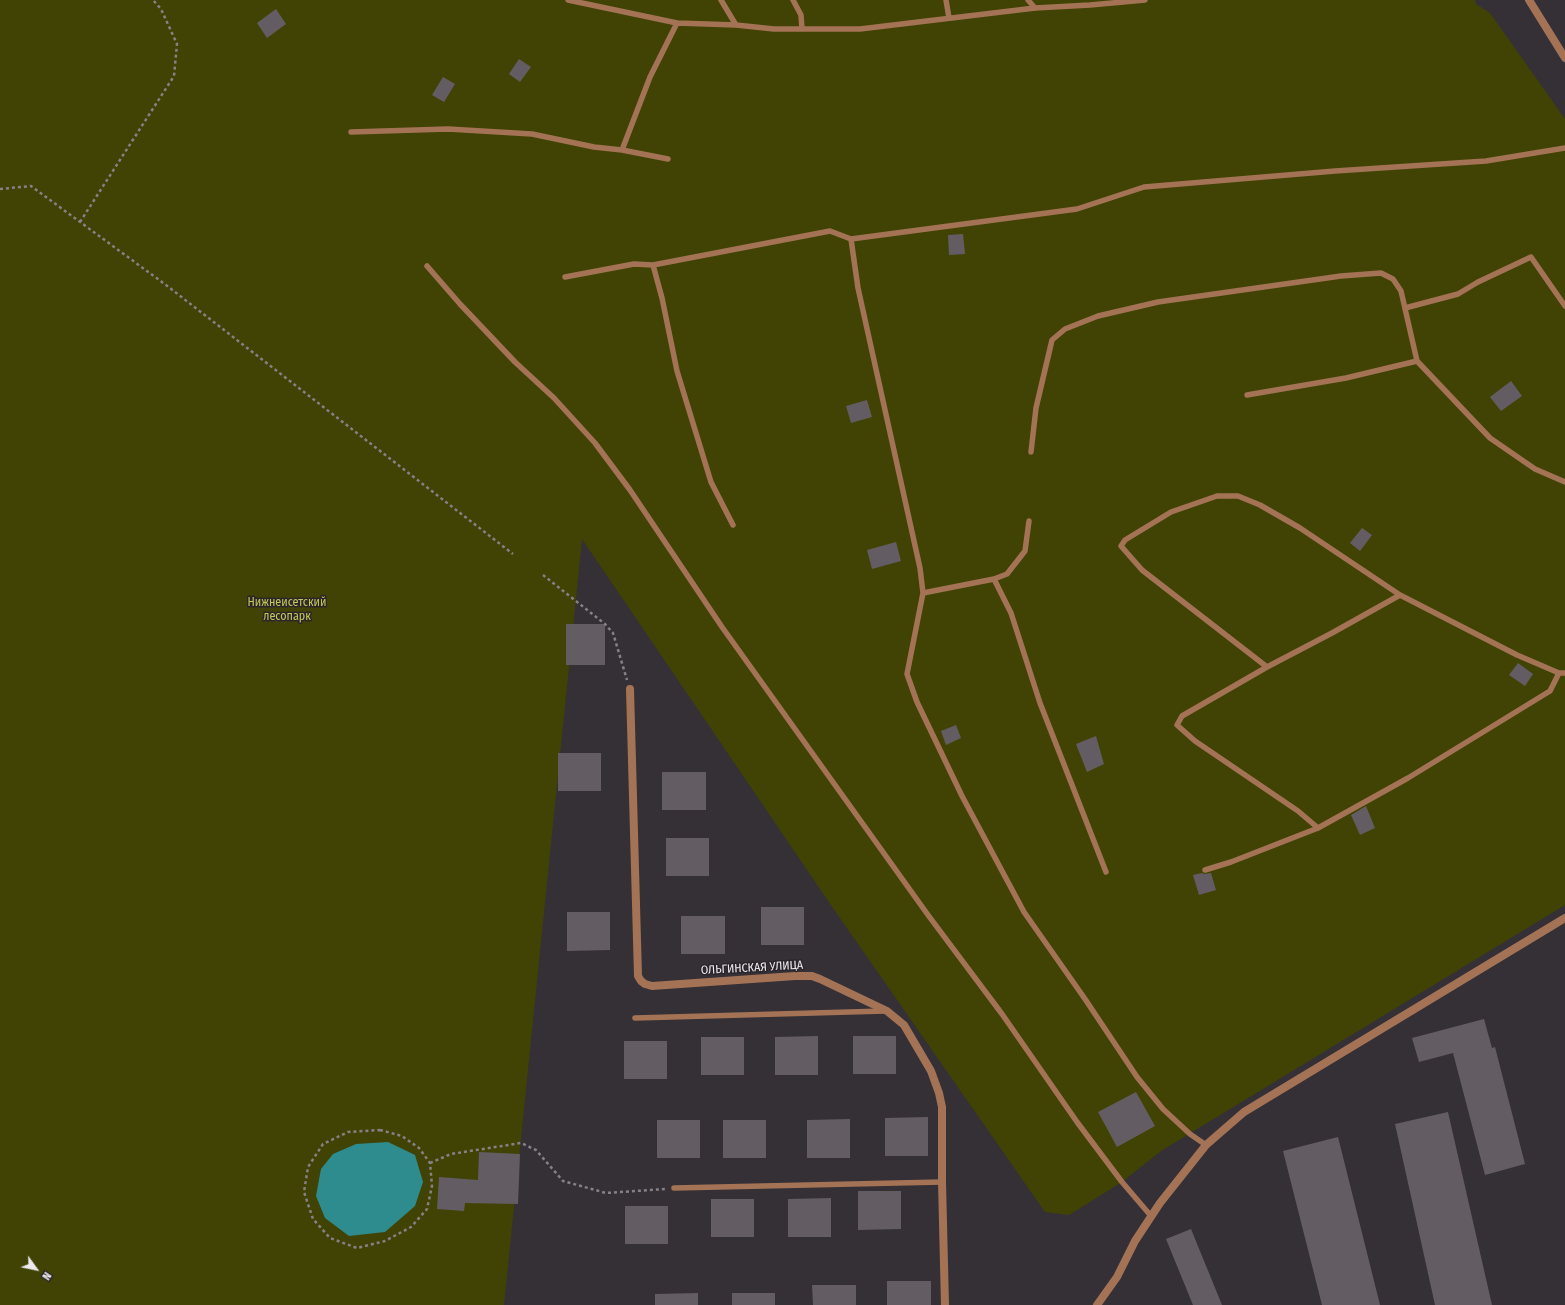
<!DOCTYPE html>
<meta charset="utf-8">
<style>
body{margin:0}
#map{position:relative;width:1565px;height:1305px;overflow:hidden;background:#353035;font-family:"Fira Sans Condensed",sans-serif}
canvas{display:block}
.north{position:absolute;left:16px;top:1249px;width:40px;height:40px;-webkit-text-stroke:3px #2b262b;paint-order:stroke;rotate:123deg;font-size:11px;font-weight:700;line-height:16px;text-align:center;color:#eeeaee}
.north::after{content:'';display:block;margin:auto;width:14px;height:18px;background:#eeeaee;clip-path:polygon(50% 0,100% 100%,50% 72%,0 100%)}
</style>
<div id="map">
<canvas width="1565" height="1305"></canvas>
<div class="north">N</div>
</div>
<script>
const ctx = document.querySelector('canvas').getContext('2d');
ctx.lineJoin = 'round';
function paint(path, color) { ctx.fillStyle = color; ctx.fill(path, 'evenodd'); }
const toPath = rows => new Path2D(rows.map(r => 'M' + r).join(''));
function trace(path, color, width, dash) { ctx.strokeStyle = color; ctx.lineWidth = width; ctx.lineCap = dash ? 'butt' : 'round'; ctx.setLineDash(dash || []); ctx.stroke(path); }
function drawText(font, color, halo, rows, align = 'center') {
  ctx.font = font + ' "Fira Sans Condensed",sans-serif'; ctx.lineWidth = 3; ctx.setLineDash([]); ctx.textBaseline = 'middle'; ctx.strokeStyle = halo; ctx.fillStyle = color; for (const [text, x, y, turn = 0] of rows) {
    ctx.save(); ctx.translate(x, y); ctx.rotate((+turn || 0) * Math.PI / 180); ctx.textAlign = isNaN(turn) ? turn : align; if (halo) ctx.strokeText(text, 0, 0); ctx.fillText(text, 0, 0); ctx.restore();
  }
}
paint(toPath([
 [0,0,1475,0,1476,4,1490,13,1565,119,1565,905,1161,1151,1122,1182,1069,1215,1045,1212,835,911,582,539,504,1305,0,1305]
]), '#414304');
paint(toPath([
 [388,1142,415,1155,423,1182,415,1206,385,1232,349,1236,325,1218,316,1196,321,1169,333,1154,356,1144]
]), '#2e8c8f');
paint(toPath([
 [276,9,286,24,267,38,257,23],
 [519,59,531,67,520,82,509,74],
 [443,77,455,84,444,102,432,95],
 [963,234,965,254,949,255,948,235],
 [1511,381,1522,396,1501,411,1490,397],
 [867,400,872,417,851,423,846,406],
 [1362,528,1372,535,1360,551,1350,543],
 [896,542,901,561,872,569,867,550],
 [566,624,605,624,605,665,566,665],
 [1518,663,1533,674,1525,686,1509,675],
 [956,725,961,738,946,745,941,731],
 [1096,736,1104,764,1087,772,1076,744],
 [558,753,601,753,601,791,558,791],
 [662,772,706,772,706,810,662,810],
 [1366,806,1375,828,1360,835,1351,815],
 [666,838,709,838,709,876,666,876],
 [1202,873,1204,874,1211,873,1216,890,1199,895,1193,875],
 [761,907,804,907,804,945,761,945],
 [567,912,610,912,610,950,567,951],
 [681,916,725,916,725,954,681,954],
 [1484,1019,1492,1048,1495,1047,1525,1164,1485,1175,1453,1053,1419,1062,1412,1038],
 [818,1036,818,1075,775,1075,775,1037],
 [853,1036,896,1036,896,1074,853,1074],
 [701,1037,744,1037,744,1075,701,1075],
 [624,1041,667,1041,667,1079,624,1079],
 [1136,1092,1155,1126,1117,1147,1098,1112],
 [1448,1112,1492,1305,1435,1305,1395,1124],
 [928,1117,928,1156,885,1156,885,1118],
 [850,1119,850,1158,807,1158,807,1120],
 [657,1120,700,1120,700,1158,657,1158],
 [723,1120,766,1120,766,1158,723,1158],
 [1338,1137,1380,1305,1322,1305,1283,1151],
 [479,1152,520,1154,518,1204,465,1203,464,1211,437,1209,439,1177,478,1180],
 [858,1191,901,1191,901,1229,858,1230],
 [831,1198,831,1237,788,1237,788,1199],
 [711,1199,754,1199,754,1237,711,1237],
 [625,1206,668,1206,668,1244,625,1244],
 [1191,1229,1222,1305,1193,1305,1166,1239],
 [887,1281,931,1281,931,1305,887,1305],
 [812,1285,856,1285,856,1305,813,1305],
 [698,1293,698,1305,655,1305,655,1294],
 [732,1293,775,1293,775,1305,732,1305]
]), '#635d63');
trace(toPath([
 [0,189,31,186,166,285,513,554],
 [80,222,174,76,177,44,161,9,153,0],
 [543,575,605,624,613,633,627,680],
 [380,1130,402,1136,419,1148,430,1163,432,1186,427,1209,411,1227,385,1241,357,1248,330,1238,313,1219,304,1192,308,1167,323,1144,348,1132,380,1130],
 [430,1163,451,1154,521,1143,536,1150,563,1181,606,1193,665,1189]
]), '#868186', 2.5, [3, 3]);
trace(toPath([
 [568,0,677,23,736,25],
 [721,0,736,25,774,29,860,29,1035,8,1090,5,1145,0],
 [793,0,801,15,802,29],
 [946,0,949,18],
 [1028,0,1035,8],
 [351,132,448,129,532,134,594,147,622,150,668,159],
 [622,150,650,77,677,23],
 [851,239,858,288,920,568,923,593,907,674,917,702,962,796,1024,912,1085,999,1137,1077,1163,1109,1190,1134,1206,1145],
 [653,265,662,298,677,371,711,482,733,525],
 [427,266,460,304,515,362,554,398,595,443,630,490,722,627,928,915,1002,1014,1077,1122,1122,1182,1151,1216],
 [565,277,634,264,653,265,830,231,851,239,1077,209,1144,187,1335,171,1486,161,1565,148],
 [1405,308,1458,294,1478,282,1531,257,1565,306],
 [1247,395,1346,378,1417,361],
 [1031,452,1036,408,1052,340,1065,329,1098,316,1158,302,1341,276,1381,273,1393,279,1401,291,1417,361,1490,438,1535,469,1565,482],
 [994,579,1011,613,1040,703,1106,872],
 [923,593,994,579,1007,574,1025,551,1029,521],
 [1267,667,1142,570,1121,546,1125,540,1171,512,1217,496,1238,496,1260,505,1300,528,1400,595,1517,655,1559,673,1565,673],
 [1318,828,1298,811,1195,741,1177,725,1182,716,1267,667,1332,633,1400,595],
 [1205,870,1231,862,1318,828,1408,778,1550,691,1559,673],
 [635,1018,885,1011],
 [674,1188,942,1182]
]), '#a47356', 5.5);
trace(toPath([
 [1529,0,1565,58],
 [630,689,638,976,641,981,645,984,652,986,795,976,812,976,820,979,887,1011,904,1025,931,1071,939,1093,942,1107,942,1182,945,1305],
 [1097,1305,1117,1277,1135,1241,1160,1203,1206,1145,1244,1112,1565,918]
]), '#a47356', 8);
drawText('12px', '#c2c856', '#2b262b', [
 ["Нижнеисетский",287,603],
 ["лесопарк",287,617]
]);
drawText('12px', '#eeeaee', '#2b262b', [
 ["ОЛЬГИНСКАЯ УЛИЦА",752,968,-3]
]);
</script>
